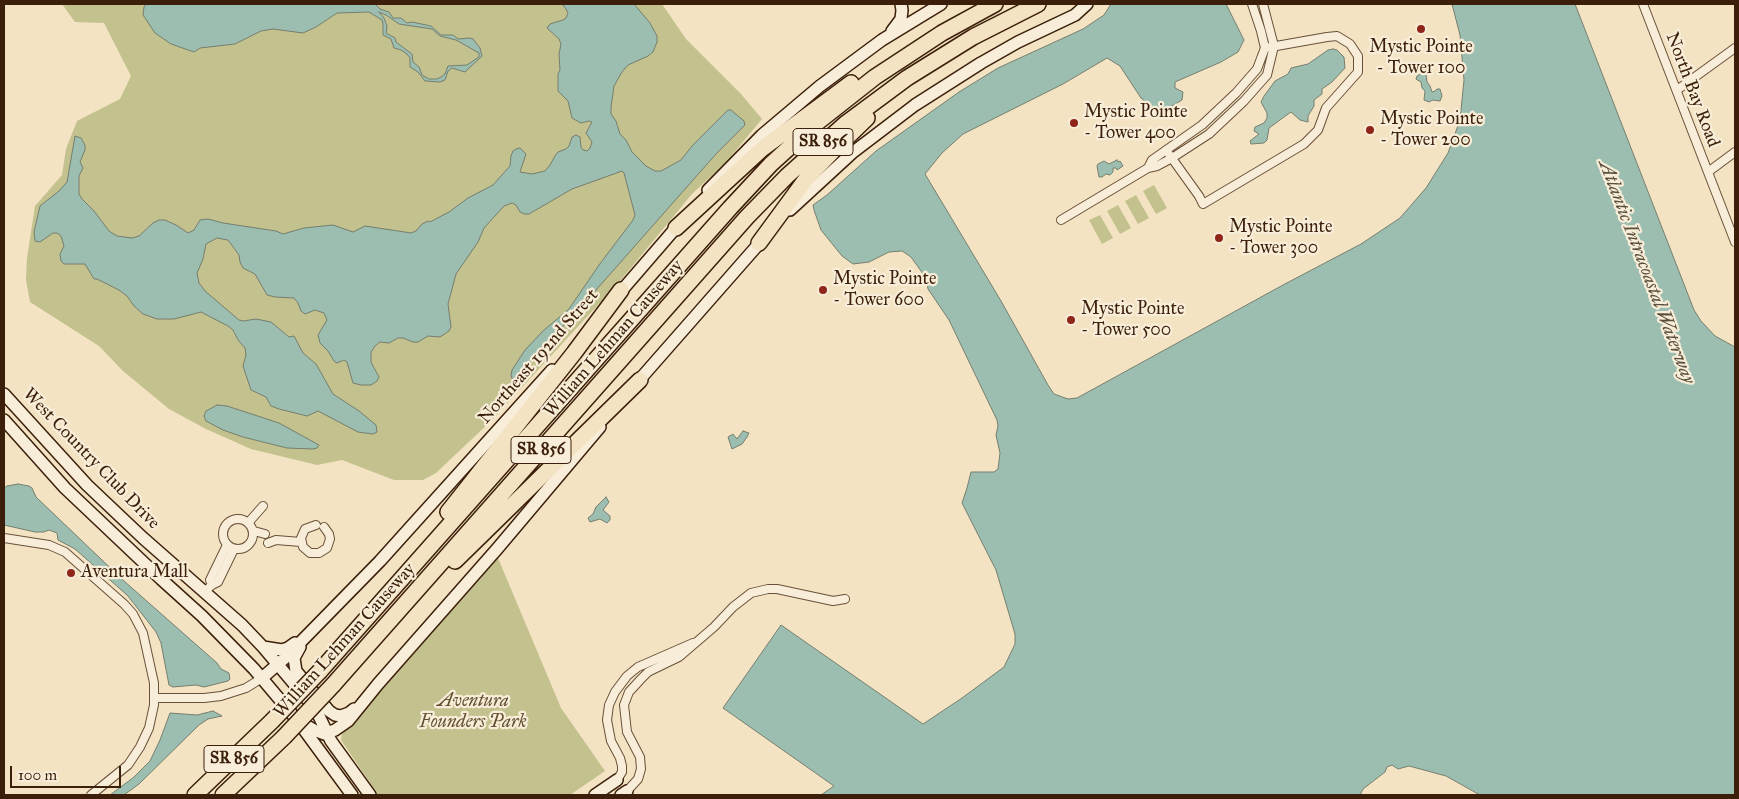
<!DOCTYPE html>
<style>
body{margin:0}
#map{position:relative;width:1739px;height:799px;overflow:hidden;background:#f3e3c3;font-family:"IM FELL Great Primer",serif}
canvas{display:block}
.frame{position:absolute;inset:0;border:5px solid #3c1f0a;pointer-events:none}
.scale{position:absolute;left:10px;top:766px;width:111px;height:22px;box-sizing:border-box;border:2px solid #3c1f0a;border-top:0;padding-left:6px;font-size:15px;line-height:18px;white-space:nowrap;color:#3c1f0a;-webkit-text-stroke:4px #f7edd8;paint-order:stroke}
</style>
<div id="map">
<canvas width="1739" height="799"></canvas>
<div class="frame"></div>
<div class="scale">100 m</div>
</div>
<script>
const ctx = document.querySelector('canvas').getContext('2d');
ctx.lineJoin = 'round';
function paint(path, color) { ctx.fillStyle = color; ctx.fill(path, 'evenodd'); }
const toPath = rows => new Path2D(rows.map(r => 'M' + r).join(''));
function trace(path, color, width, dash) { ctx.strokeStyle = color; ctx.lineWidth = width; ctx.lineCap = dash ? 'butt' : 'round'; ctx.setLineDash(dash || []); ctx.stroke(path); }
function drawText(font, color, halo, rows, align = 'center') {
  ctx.font = font + ' "IM FELL Great Primer",serif'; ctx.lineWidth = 4.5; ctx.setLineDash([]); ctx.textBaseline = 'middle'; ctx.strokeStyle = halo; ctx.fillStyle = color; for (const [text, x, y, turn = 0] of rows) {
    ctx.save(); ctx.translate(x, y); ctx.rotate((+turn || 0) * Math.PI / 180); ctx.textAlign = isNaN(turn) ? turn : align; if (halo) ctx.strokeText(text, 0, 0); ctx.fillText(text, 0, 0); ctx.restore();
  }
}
paint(toPath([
 [62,4,662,4,686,39,741,94,762,119,727,161,692,194,620,281,491,421,436,473,423,480,394,480,342,460,317,465,251,449,206,429,169,409,123,371,99,346,30,302,26,280,27,258,35,206,62,175,66,149,77,121,120,99,131,76,104,23,75,22],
 [1154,185,1167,208,1156,214,1143,191],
 [1136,195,1149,218,1138,224,1125,201],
 [1118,205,1131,228,1120,234,1107,211],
 [1100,215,1113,238,1102,244,1089,220],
 [498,558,561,708,605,771,570,795,376,795,368,780,341,740,342,734]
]), '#c3c18e');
const water = toPath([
 [146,4,375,4,380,9,389,12,393,18,401,18,407,23,412,22,431,26,441,35,453,35,458,39,470,38,473,39,480,48,482,56,465,72,452,68,448,71,445,80,440,82,425,81,418,72,410,67,410,58,407,54,401,50,394,48,391,39,383,35,383,24,382,20,369,12,337,13,316,27,303,33,273,29,261,31,235,44,200,48,194,52,171,44,155,33,143,15,144,7,146,4],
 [379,12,386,15,399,24,432,29,440,36,456,40,479,53,479,57,467,65,448,66,445,74,441,77,437,79,429,79,422,75,419,67,413,62,412,54,396,42,395,38,386,33,387,26,384,18,379,12],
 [562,4,634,4,650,23,657,36,657,42,653,52,648,56,628,65,622,72,614,86,611,107,611,114,616,121,620,134,626,140,632,152,646,166,655,171,661,171,681,160,692,146,728,110,731,110,744,121,745,125,716,154,581,307,513,380,511,376,512,370,525,350,544,330,569,309,599,265,633,220,635,215,624,173,622,171,572,189,529,214,524,214,520,212,516,205,512,203,504,206,484,228,478,242,456,274,448,304,451,327,449,331,440,337,428,336,418,342,413,342,403,338,398,338,389,343,380,342,375,346,371,352,371,362,379,377,377,381,371,385,361,385,353,383,347,362,344,360,337,363,334,361,328,351,320,343,318,335,327,320,324,313,315,310,305,314,301,311,298,303,294,298,275,297,267,295,255,274,243,268,240,262,239,255,228,240,217,238,206,244,203,259,197,273,199,283,205,291,239,320,243,321,256,319,271,322,289,337,294,336,303,353,316,364,333,394,359,411,376,425,377,432,373,434,358,432,318,411,307,416,279,409,271,406,266,397,251,390,243,366,246,355,245,348,238,340,233,330,228,326,201,312,174,319,157,319,143,314,134,306,127,296,119,290,97,279,94,279,85,264,64,264,61,261,60,254,64,246,61,236,57,233,53,233,40,242,35,241,34,232,40,206,59,191,67,182,75,136,81,138,85,145,85,150,80,162,83,168,79,176,79,194,82,199,94,211,109,231,117,236,132,238,139,236,153,223,159,220,165,220,176,225,188,233,194,230,200,220,208,219,223,223,276,231,283,234,304,228,333,225,353,232,365,226,411,233,416,231,422,224,428,221,430,222,449,212,468,198,493,185,510,166,511,156,513,151,516,149,520,148,526,154,520,172,532,174,545,171,550,165,555,156,558,152,566,149,569,146,572,137,576,135,580,137,581,147,583,150,587,151,590,148,592,142,586,133,592,122,589,121,581,123,572,118,568,101,558,91,558,74,560,70,559,54,561,44,559,39,547,28,550,24,563,20,566,18,568,13,566,9,562,4],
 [1111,4,1226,4,1244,40,1238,52,1221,62,1175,82,1175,88,1183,92,1182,100,1170,107,1157,109,1149,105,1141,98,1120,66,1107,58,1063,84,963,134,942,153,925,174,1001,301,1048,385,1054,394,1068,399,1077,398,1283,285,1361,244,1400,218,1426,188,1448,153,1460,120,1464,80,1460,35,1452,4,1575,4,1694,310,1701,321,1715,336,1735,347,1735,795,1480,795,1446,776,1409,766,1398,769,1392,765,1387,767,1385,772,1363,789,1360,795,821,795,834,786,723,708,781,625,923,724,962,698,1004,667,1015,644,1015,634,996,570,962,503,967,488,971,472,994,472,998,469,1000,453,996,435,998,426,997,420,949,320,928,289,926,278,911,257,902,251,889,252,869,262,853,264,842,256,821,230,814,210,813,205,827,195,876,151,959,92,998,68,1083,29,1104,15,1111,4],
 [1333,49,1337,50,1344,57,1345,68,1332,82,1322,89,1322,94,1314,100,1314,106,1308,116,1308,122,1300,120,1291,112,1269,128,1267,140,1264,143,1251,144,1250,141,1259,134,1254,131,1255,127,1264,123,1267,118,1267,113,1261,102,1264,96,1275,81,1288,74,1291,68,1308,64,1328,50,1333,49],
 [1422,73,1426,74,1427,82,1430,86,1432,92,1435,91,1437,89,1440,89,1442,96,1440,101,1433,100,1429,102,1424,100,1425,91,1422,88,1421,82,1416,79,1417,76,1422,73],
 [1117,160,1118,162,1120,161,1123,166,1117,170,1116,168,1113,168,1113,172,1110,175,1106,174,1102,177,1099,177,1097,166,1098,164,1104,161,1109,164,1117,160],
 [217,405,227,406,279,423,319,445,317,448,313,449,287,448,243,437,223,430,206,421,204,416,206,411,217,405],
 [743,431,749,433,747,437,742,444,732,449,728,437,733,434,737,439,743,431],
 [18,484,29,486,32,488,36,497,124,581,217,663,221,669,229,673,230,679,228,681,204,687,196,685,173,687,169,685,161,643,156,632,128,596,75,549,58,540,57,533,49,530,44,532,35,532,4,525,4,488,7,486,18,484],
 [606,497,609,502,603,510,610,516,610,520,607,523,600,519,590,522,588,518,593,514,596,507,606,497],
 [213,711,222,716,208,719,199,725,139,784,124,795,110,795,134,777,150,761,160,740,170,713,197,715,213,711]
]);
paint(water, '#9cbeb0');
trace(water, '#767e6e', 1);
const street = toPath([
 [1643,4,1735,242],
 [1677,90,1735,48],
 [1166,150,1199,196,1203,204,1304,144,1318,130,1326,108,1358,72,1358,56,1350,44,1337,36,1327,37,1265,48],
 [1148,168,1152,160,1202,125,1236,93,1257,69,1265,48,1261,31,1252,4],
 [1708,172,1735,152],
 [1061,220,1148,168,1157,166,1172,158,1209,134,1244,101,1267,75,1274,46,1263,4],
 '223 534a15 15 0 1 1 30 0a15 15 0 1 1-30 0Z',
 [248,523,263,506],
 [316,525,305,529,301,538,303,547,310,553,319,553,327,548,330,539,329,534,324,527],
 [254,531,265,534],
 [4,538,49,545,65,552,124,604,133,614,143,633,154,683,154,705,149,728,140,747,128,765,91,795],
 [268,543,276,540,301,542],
 [212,585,210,580,227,545],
 [204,592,212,585,218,582,234,549],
 [154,698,204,698,221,696,246,688,262,678],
 [617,780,622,772,622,766,620,758,611,741,607,720,609,705,615,692,627,676,638,667,693,643],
 [627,791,638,779,641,769,640,757,627,732,624,705,629,692,641,679,648,672,679,657,714,627,733,607,751,593,768,589,777,589,833,601,845,599]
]);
const secondary = toPath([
 [892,31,901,19,902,10,901,4],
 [708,190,762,135,820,86,882,40,941,4],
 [790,210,852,153,915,105,981,63,1018,42,1075,15,1087,4],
 [617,296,680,223],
 [634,386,764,238],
 [4,394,87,485,143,538,242,625,263,647,312,705,318,714,331,741,370,795],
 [4,420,65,488,161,579,202,616,254,669,297,720,352,795],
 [263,647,282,650,288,648,295,643],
 [300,647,294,658,296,671,329,711,335,715,341,716,349,713,354,709],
 [262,678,285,658,380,561,552,370],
 [297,720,314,730,324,734,335,730,348,721,378,684,497,549,600,427],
 [595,795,617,780],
 [621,795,627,791]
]);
const highway = toPath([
 [676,228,762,149,851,83],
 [759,243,806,179,834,150,867,118],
 [448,512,574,353,621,290],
 [455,561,640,380],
 [320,671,730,208,771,164,814,125,875,77,942,33,995,4],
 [333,685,747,217,787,176,845,124,907,78,973,37,1038,4],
 [195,795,272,721],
 [223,795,284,737]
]);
trace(street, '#6a5038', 10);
trace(secondary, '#3c1f0a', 14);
trace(highway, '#3c1f0a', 18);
trace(street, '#f7edd8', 8);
trace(secondary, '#f7edd8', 11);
trace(highway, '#f3e3c3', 15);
const highwayBridge = toPath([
 [272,721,320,671],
 [284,737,333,685]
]);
trace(highwayBridge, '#3c1f0a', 18, []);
trace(highwayBridge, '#f3e3c3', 15);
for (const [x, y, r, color] of [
 [1421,29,5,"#8f2418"],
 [1074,123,5,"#8f2418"],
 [1370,130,5,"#8f2418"],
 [1219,238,5,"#8f2418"],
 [823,290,5,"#8f2418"],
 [1071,320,5,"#8f2418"],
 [71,573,5,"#8f2418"]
]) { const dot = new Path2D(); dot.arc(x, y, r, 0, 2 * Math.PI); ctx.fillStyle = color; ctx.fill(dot); trace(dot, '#f7edd8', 2); }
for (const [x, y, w] of [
 [823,142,60],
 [541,450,60],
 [234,759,60]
]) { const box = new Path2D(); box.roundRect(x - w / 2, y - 13.5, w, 27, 4); ctx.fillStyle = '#f7edd8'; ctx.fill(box); trace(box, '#3c1f0a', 1); }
drawText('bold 16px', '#3c1f0a', null, [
 ["SR 856",823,142],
 ["SR 856",541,450],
 ["SR 856",234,759]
]);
drawText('18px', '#3c1f0a', '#f7edd8', [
 ["Mystic Pointe",1421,48,"center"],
 ["- Tower 100",1421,69,"center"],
 ["Mystic Pointe",1084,113],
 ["- Tower 400",1084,134],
 ["Mystic Pointe",1380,120],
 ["- Tower 200",1380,141],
 ["Mystic Pointe",1229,228],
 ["- Tower 300",1229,249],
 ["Mystic Pointe",833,280],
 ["- Tower 600",833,301],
 ["Mystic Pointe",1081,310],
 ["- Tower 500",1081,331],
 ["Aventura Mall",81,573]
], 'left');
drawText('18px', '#3c1f0a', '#f7edd8', [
 ["North Bay Road",1692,90,69],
 ["William Lehman Causeway",614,339,-49],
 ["Northeast 192nd Street",539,357,-49],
 ["West Country Club Drive",91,459,46],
 ["William Lehman Causeway",345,641,-48]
]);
drawText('italic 18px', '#645032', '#f7edd8', [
 ["Aventura",473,702],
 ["Founders Park",473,723]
]);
drawText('italic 19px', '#594f3c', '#f7edd8', [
 ["Atlantic Intracoastal Waterway",1646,272,69]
]);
</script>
